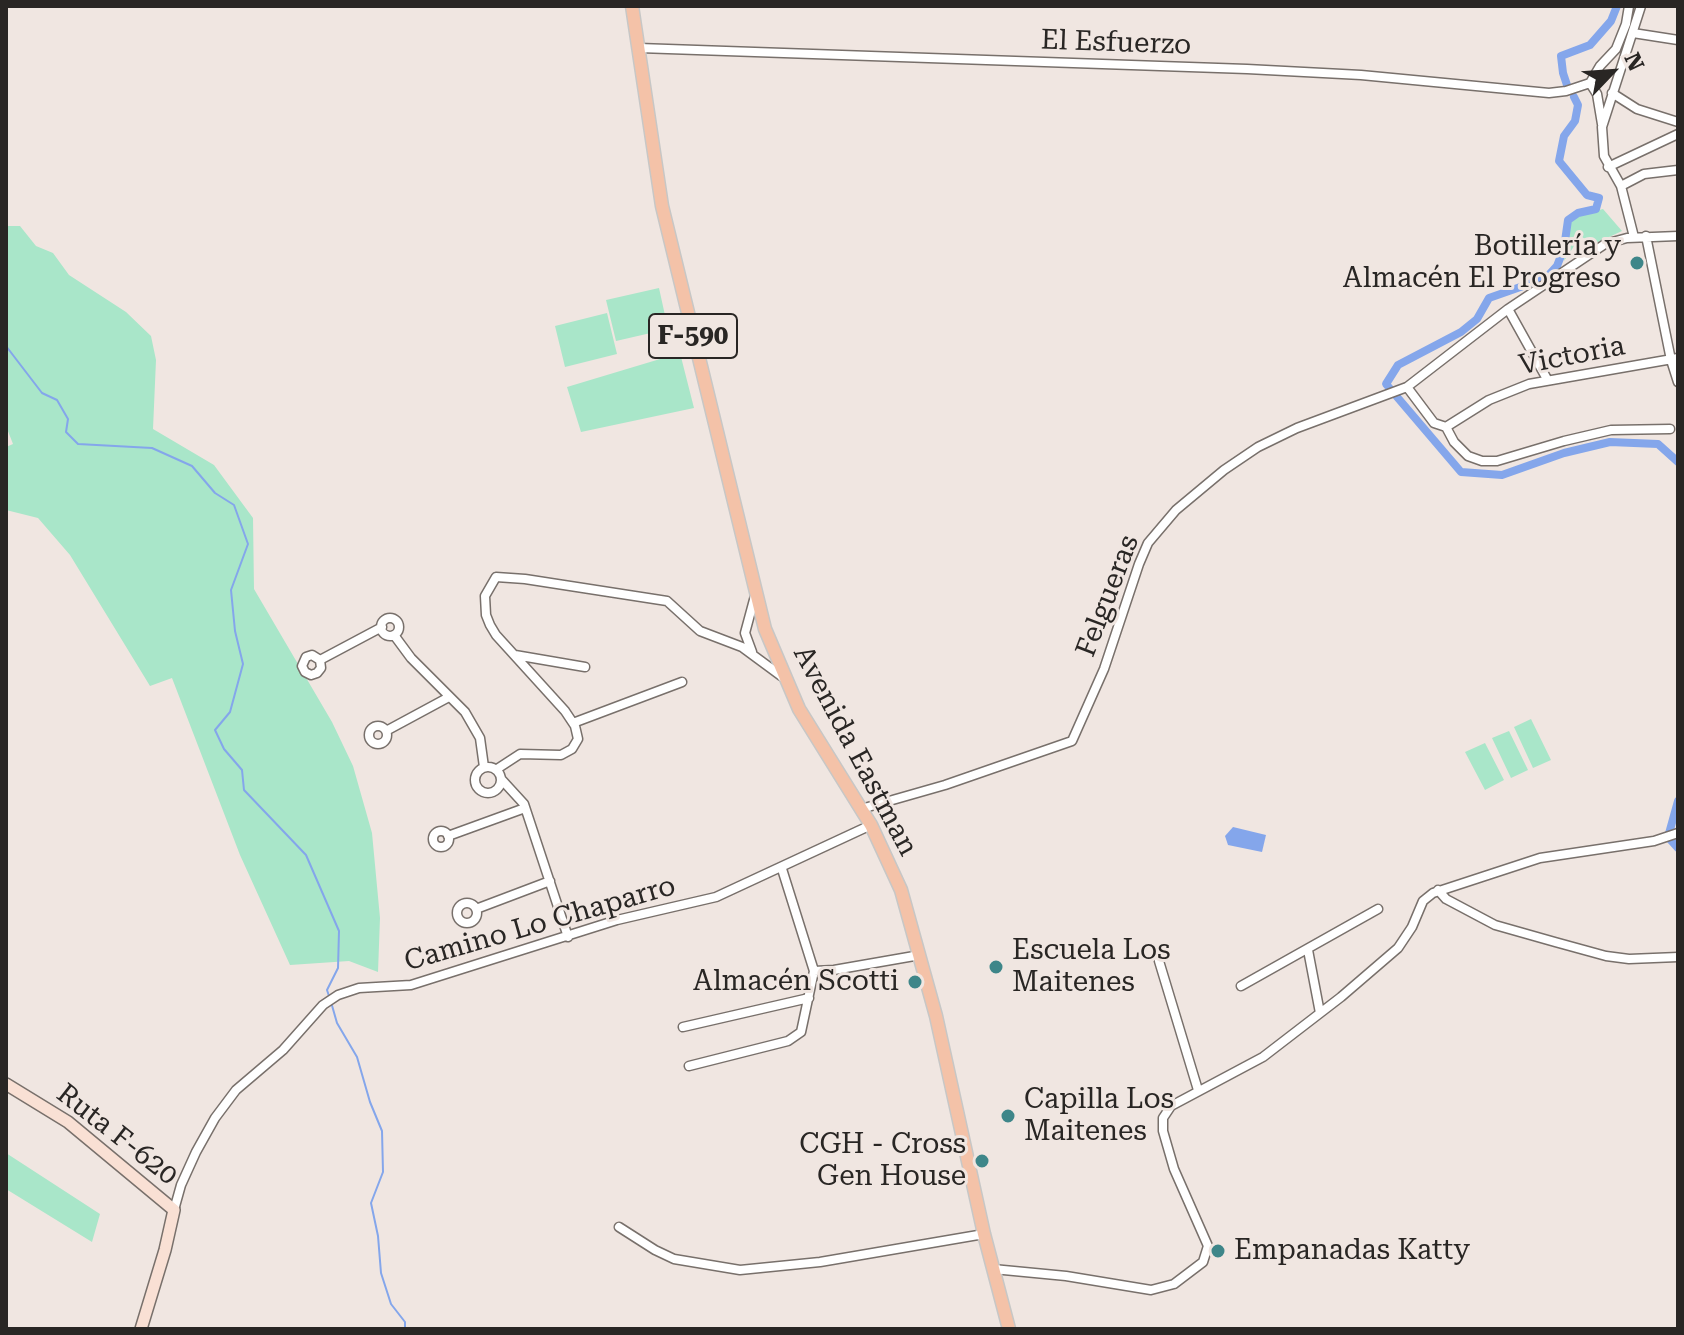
<!DOCTYPE html>
<meta charset="utf-8">
<style>
body{margin:0}
#map{position:relative;width:1684px;height:1335px;overflow:hidden;background:#f0e6e1;font-family:"Roboto Serif",serif}
canvas{display:block}
.frame{position:absolute;inset:0;border:8px solid #292624;pointer-events:none}
.north{position:absolute;left:1572px;top:32px;width:80px;height:80px;-webkit-text-stroke:6px #f0e6e1;paint-order:stroke;rotate:65deg;font-size:22px;font-weight:700;line-height:32px;text-align:center;color:#292624}
.north::after{content:'';display:block;margin:auto;width:28px;height:36px;background:#292624;clip-path:polygon(50% 0,100% 100%,50% 72%,0 100%)}
</style>
<div id="map">
<canvas width="1684" height="1335"></canvas>
<div class="frame"></div>
<div class="north">N</div>
</div>
<script>
const ctx = document.querySelector('canvas').getContext('2d');
ctx.lineJoin = 'round';
function paint(path, color) { ctx.fillStyle = color; ctx.fill(path, 'evenodd'); }
const toPath = rows => new Path2D(rows.map(r => 'M' + r).join(''));
function trace(path, color, width, dash) { ctx.strokeStyle = color; ctx.lineWidth = width; ctx.lineCap = dash ? 'butt' : 'round'; ctx.setLineDash(dash || []); ctx.stroke(path); }
function drawText(font, color, halo, rows, align = 'center') {
  ctx.font = font + ' "Roboto Serif",serif'; ctx.lineWidth = 6; ctx.setLineDash([]); ctx.textBaseline = 'middle'; ctx.strokeStyle = halo; ctx.fillStyle = color; for (const [text, x, y, turn = 0] of rows) {
    ctx.save(); ctx.translate(x, y); ctx.rotate((+turn || 0) * Math.PI / 180); ctx.textAlign = isNaN(turn) ? turn : align; if (halo) ctx.strokeText(text, 0, 0); ctx.fillText(text, 0, 0); ctx.restore();
  }
}
paint(toPath([
 [1603,209,1622,231,1592,245,1581,236,1564,261,1570,222,1580,215],
 [6,226,20,226,36,246,53,253,69,275,126,312,151,336,156,360,153,429,214,465,253,518,254,589,332,722,353,766,372,833,380,918,378,972,349,961,290,965,240,855,172,678,150,686,70,555,38,518,6,510,6,447,13,444,6,426],
 [659,288,668,329,616,341,606,300],
 [607,313,617,354,565,367,555,326],
 [680,353,694,408,581,432,567,387],
 [1531,719,1551,760,1533,768,1514,727],
 [1509,731,1528,770,1511,778,1492,738],
 [1485,743,1504,780,1485,790,1465,752],
 [6,1153,100,1214,92,1242,6,1189]
]), '#a9e6c9');
paint(toPath([
 [1233,827,1266,835,1262,852,1228,845,1225,836]
]), '#84a6eb');
trace(toPath([
 [6,346,42,393,57,400,68,419,66,432,78,444,152,448,192,466,215,493,234,505,248,544,231,590,235,631,243,664,230,712,215,730,224,749,242,770,244,790,306,855,339,931,338,968,327,990,329,996],
 [331,1002,337,1023,357,1057,370,1102,382,1131,383,1172,371,1203,378,1236,381,1273,391,1304,405,1322,405,1329]
]), '#84a6eb', 2);
trace(toPath([
 [1567,85,1563,73,1561,56,1590,45,1611,21,1617,6],
 [1574,97,1578,105,1575,121,1564,136,1559,161,1587,195,1599,198,1596,209,1578,213,1568,220,1564,248,1557,266,1546,278,1489,298,1477,319,1461,332,1398,365,1386,384,1461,472,1502,475,1564,453,1610,442,1658,444,1678,462],
 [1678,801,1668,837,1678,848]
]), '#84a6eb', 8);
const street = toPath([
 [1633,33,1678,40],
 [639,48,1247,69,1361,75,1549,93,1566,91,1590,83],
 [1590,83,1600,66,1616,49,1626,24,1629,6],
 [1590,83,1597,94,1602,124],
 [1612,93,1637,109,1678,122],
 [1608,167,1678,134],
 [1621,186,1644,174,1678,170],
 [1646,236,1671,360,1678,382],
 [1634,237,1621,186,1604,156,1602,127,1641,6],
 [1508,309,1547,379],
 [1407,387,1434,423,1446,427,1489,400,1529,384,1678,358],
 [1446,427,1454,442,1468,456,1482,461,1497,461,1564,441,1611,430,1670,429],
 '381 627a9 9 0 1 1 18 0a9 9 0 1 1-18 0Z',
 [394,635,411,658,465,712,480,738,484,767],
 [752,652,745,633,755,596],
 [515,655,585,667],
 [320,660,321,668,317,673,311,675,305,672,302,666,306,657,312,655,320,660,382,627],
 [573,723,682,682],
 '369 735a9 9 0 1 1 18 0a9 9 0 1 1-18 0Z',
 [386,731,449,697],
 '475 780a13 13 0 1 1 26 0a13 13 0 1 1-26 0Z',
 [497,769,520,754,561,755,572,749,578,739,575,726,565,711,496,635,490,625,486,615,485,596,496,577,525,579,667,601,700,631,742,647,784,678],
 [502,780,524,804,568,937],
 [861,809,945,785,1072,741,1104,669,1139,564,1148,543,1176,510,1224,470,1258,447,1297,428,1407,387,1508,309,1605,244,1627,238,1678,236],
 '433 839a8 8 0 1 1 16 0a8 8 0 1 1-16 0Z',
 [448,836,525,808],
 [1438,890,1446,899,1495,925,1555,942,1606,956,1629,959,1678,957],
 '457 913a10 10 0 1 1 20 0a10 10 0 1 1-20 0Z',
 [476,909,550,881],
 [1308,950,1320,1013],
 [1159,961,1198,1090],
 [814,971,834,970,920,955],
 [1241,986,1378,909],
 [683,1027,809,998],
 [689,1066,788,1041,801,1032,814,971,782,869],
 [174,1210,181,1185,196,1152,215,1118,236,1090,283,1050,323,1005,338,995,359,988,411,985,617,920,716,897,871,825],
 [619,1227,655,1250,674,1259,740,1270,820,1262,984,1234],
 [993,1269,1066,1276,1151,1290,1174,1284,1203,1262,1208,1246,1174,1169,1163,1131,1163,1118,1171,1106,1263,1057,1341,997,1398,948,1412,927,1423,901,1433,893,1540,858,1654,841,1678,833]
]);
const secondary = toPath([
 [6,1084,68,1122,174,1210,165,1250,141,1329]
]);
const primary = toPath([
 [632,6,662,206,765,629,799,709,871,825,901,890,936,1016,984,1234,1009,1329]
]);
trace(street, '#78706b', 11);
trace(secondary, '#78706b', 14);
trace(primary, '#c7c7c6', 15);
trace(street, '#fff', 8);
trace(secondary, '#f9e0d4', 11);
trace(primary, '#f4c2a8', 12);
for (const [x, y, r, color] of [
 [1637,263,8,"#3e8689"],
 [996,967,8,"#3e8689"],
 [915,982,8,"#3e8689"],
 [1008,1116,8,"#3e8689"],
 [982,1161,8,"#3e8689"],
 [1218,1251,8,"#3e8689"]
]) { const dot = new Path2D(); dot.arc(x, y, r, 0, 2 * Math.PI); ctx.fillStyle = color; ctx.fill(dot); trace(dot, '#f0e6e1', 3); }
for (const [x, y, w] of [
 [693,336,88]
]) { const box = new Path2D(); box.roundRect(x - w / 2, y - 22, w, 44, 6); ctx.fillStyle = '#f0e6e1'; ctx.fill(box); trace(box, '#292624', 2); }
drawText('bold 26px', '#292624', null, [
 ["F-590",693,336]
]);
drawText('28px', '#292624', '#f0e6e1', [
 ["El Esfuerzo",1116,43,2],
 ["Victoria",1572,356,-11],
 ["Felgueras",1108,596,-69],
 ["Avenida Eastman",855,751,62],
 ["Camino Lo Chaparro",540,924,-16],
 ["Ruta F-620",117,1135,38]
]);
drawText('28px', '#292624', '#f0e6e1', [
 ["Botillería y",1621,247],
 ["Almacén El Progreso",1621,279],
 ["Escuela Los",1012,951,"left"],
 ["Maitenes",1012,983,"left"],
 ["Almacén Scotti",899,982],
 ["Capilla Los",1024,1100,"left"],
 ["Maitenes",1024,1132,"left"],
 ["CGH - Cross",966,1145],
 ["Gen House",966,1177],
 ["Empanadas Katty",1234,1251,"left"]
], 'right');
</script>
